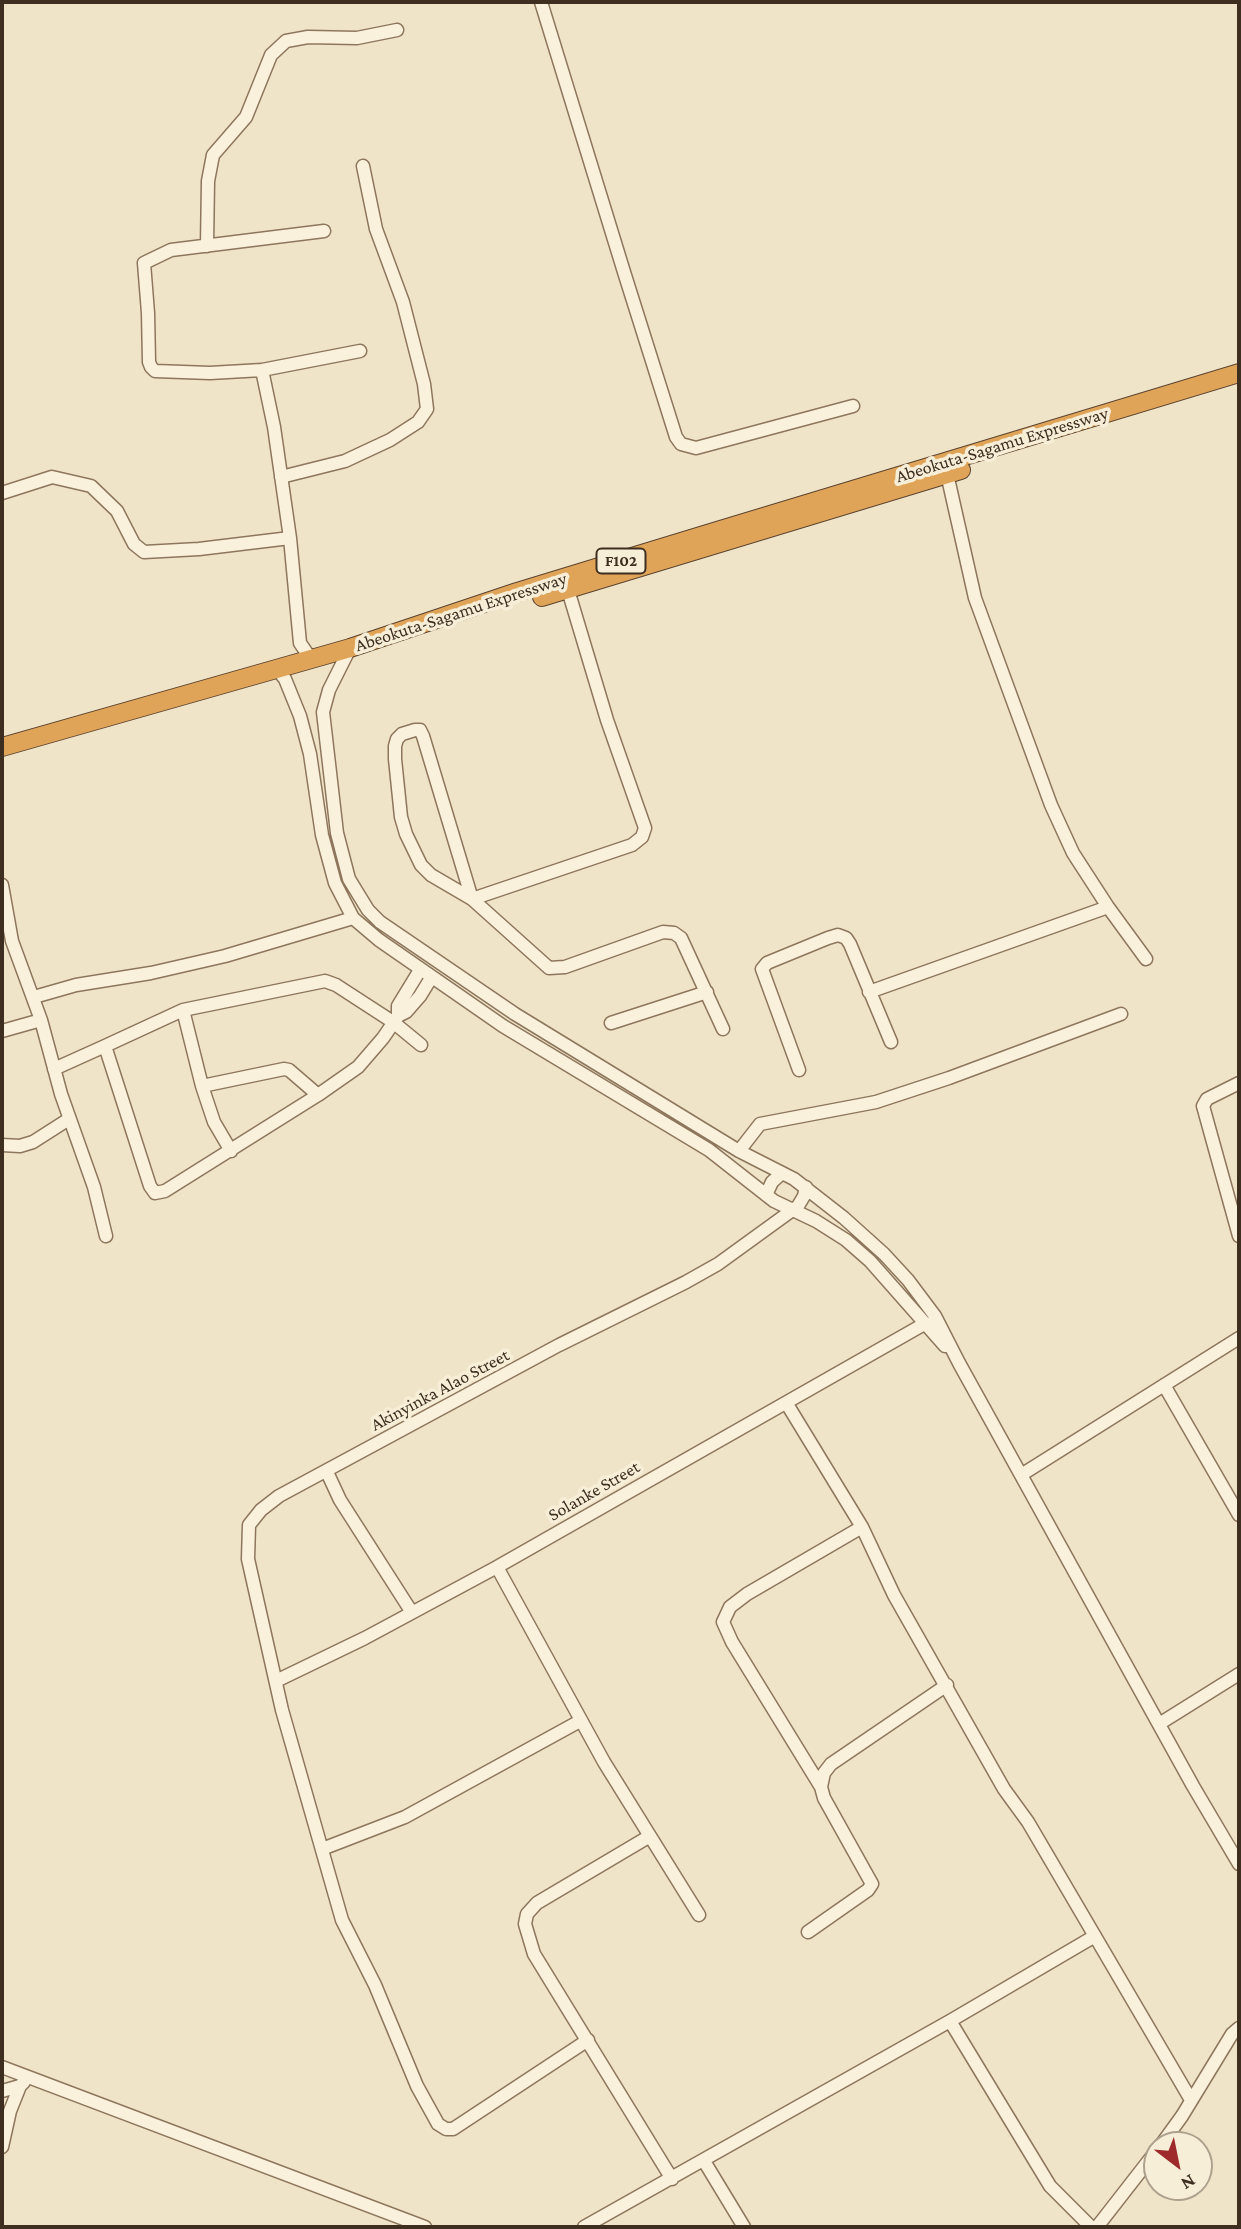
<!DOCTYPE html>
<style>
body{margin:0}
#map{position:relative;width:1241px;height:2229px;overflow:hidden;background:#f0e4c8;font-family:"Crimson Pro",serif}
canvas{display:block}
.frame{position:absolute;inset:0;border:4px solid #3d2e20;pointer-events:none}
.north{position:absolute;left:1143px;top:2131px;width:70px;height:70px;box-sizing:border-box;background:#f7eed8;border:2px solid #ada18e;border-radius:50%;rotate:148deg;font-size:19px;font-weight:700;line-height:28px;text-align:center;color:#3d2e20}
.north::after{content:'';display:block;margin:auto;width:24px;height:32px;background:#9e2a2b;clip-path:polygon(50% 0,100% 100%,50% 72%,0 100%)}
</style>
<div id="map">
<canvas width="1241" height="2229"></canvas>
<div class="frame"></div>
<div class="north">N</div>
</div>
<script>
const ctx = document.querySelector('canvas').getContext('2d');
ctx.lineJoin = 'round';
const toPath = rows => new Path2D(rows.map(r => 'M' + r).join(''));
function trace(path, color, width, dash) { ctx.strokeStyle = color; ctx.lineWidth = width; ctx.lineCap = dash ? 'butt' : 'round'; ctx.setLineDash(dash || []); ctx.stroke(path); }
function drawText(font, color, halo, rows, align = 'center') {
  ctx.font = font + ' "Crimson Pro",serif'; ctx.lineWidth = 7; ctx.setLineDash([]); ctx.textBaseline = 'middle'; ctx.strokeStyle = halo; ctx.fillStyle = color; for (const [text, x, y, turn = 0] of rows) {
    ctx.save(); ctx.translate(x, y); ctx.rotate((+turn || 0) * Math.PI / 180); ctx.textAlign = isNaN(turn) ? turn : align; if (halo) ctx.strokeText(text, 0, 0); ctx.fillText(text, 0, 0); ctx.restore();
  }
}
const minor = toPath([
 [541,2,624,272,676,437,681,444,696,448,853,406],
 [207,246,208,181,213,155,246,117,271,55,286,41,308,37,357,38,397,30],
 [262,370,360,351],
 [947,474,975,598,1051,805,1073,853,1108,907,1146,959],
 [281,477,345,461,390,440,418,422,427,409,424,384,403,302,376,229,363,166],
 [2,493,52,477,91,486,117,511,134,544,144,552,199,549,290,538],
 [568,590,607,720,645,828,642,837,632,845,472,899,431,875,421,865,406,834,401,817,395,759,395,746,397,739,402,734,415,730,420,730,423,736,472,899,549,968,565,967,663,932,674,933,681,938,723,1029],
 [350,648,329,690,323,712,337,833,349,879,368,910,380,922,515,1014,739,1151,794,1179,844,1218,884,1254,908,1280,935,1316,959,1363,1193,1786,1239,1864],
 [311,659,300,643,290,538,274,427,262,370,210,373,155,371,151,367,149,362,148,313,144,263,171,250,324,231],
 [277,669,285,679,300,716,310,754,322,835,335,883,353,918,379,940,503,1026,709,1150,774,1201,816,1221,846,1240,870,1261,945,1346],
 [2,885,12,941,41,1020,61,1094,94,1187,106,1236],
 [869,992,1108,907],
 [34,997,76,985,151,973,225,956,353,918],
 [183,1010,202,1086,214,1122,231,1151],
 [398,1016,398,1006,420,970],
 [611,1023,707,992],
 [2,1031,41,1020],
 [105,1046,183,1010,325,981,336,985,393,1022,421,1045],
 [54,1069,105,1046,150,1186,155,1193,165,1191,318,1095,358,1067,383,1038,398,1016,406,1012,420,996,431,978],
 [799,1070,762,969,767,963,828,938,838,935,846,938,850,944,891,1042],
 [1239,1083,1207,1099,1203,1106,1239,1236],
 [202,1086,284,1069,289,1070,318,1095],
 [2,1145,20,1146,33,1142,69,1119],
 [739,1151,760,1124,876,1102,949,1078,1121,1014],
 [766,1195,772,1182,782,1173],
 [1164,1385,1239,1515],
 [787,1404,862,1527,894,1595,1004,1789,1028,1822,1191,2100],
 [327,1472,340,1500,411,1611],
 [1021,1475,1239,1338],
 [497,1567,604,1762,699,1915],
 [276,1681,365,1638,497,1567,926,1323],
 [1159,1724,1239,1674],
 [821,1787,824,1773,831,1764,947,1685],
 [650,1836,537,1903,527,1914,525,1924,534,1954,672,2179],
 [322,1849,405,1817,580,1721],
 [808,1932,868,1890,872,1884,824,1798,821,1787,732,1642,723,1622,730,1607,747,1594,862,1527],
 [950,2021,1050,2186,1091,2227],
 [588,2040,453,2129,446,2129,438,2124,417,2086,375,1985,342,1920,282,1710,248,1559,249,1525,261,1510,279,1496,559,1345,686,1282,718,1264,798,1206,804,1196,806,1187],
 [2,2067,425,2227],
 [2,2091,20,2086,24,2082],
 [1161,2145,1182,2116,1232,2034,1239,2028],
 [2,2147,10,2111,20,2086],
 [704,2161,744,2227],
 [584,2227,950,2021,1095,1936],
 [1097,2227,1157,2150]
]);
const highway = toPath([
 [542,597,961,470],
 [2,747,350,648,517,592,707,534,1239,373]
]);
trace(minor, '#8d765c', 15);
trace(highway, '#5b4430', 20);
trace(minor, '#faf1dc', 12);
trace(highway, '#e0a458', 18);
for (const [x, y, w] of [
 [621,561,49]
]) { const box = new Path2D(); box.roundRect(x - w / 2, y - 12.5, w, 25, 5); ctx.fillStyle = '#f7eed8'; ctx.fill(box); trace(box, '#3d2e20', 2); }
drawText('bold 16px', '#3d2e20', null, [
 ["F102",621,561]
]);
drawText('18px', '#3d2e20', '#f7eed8', [
 ["Abeokuta-Sagamu Expressway",1002,445,-17],
 ["Abeokuta-Sagamu Expressway",461,612,-18],
 ["Akinyinka Alao Street",440,1390,-28],
 ["Solanke Street",594,1491,-30]
]);
</script>
